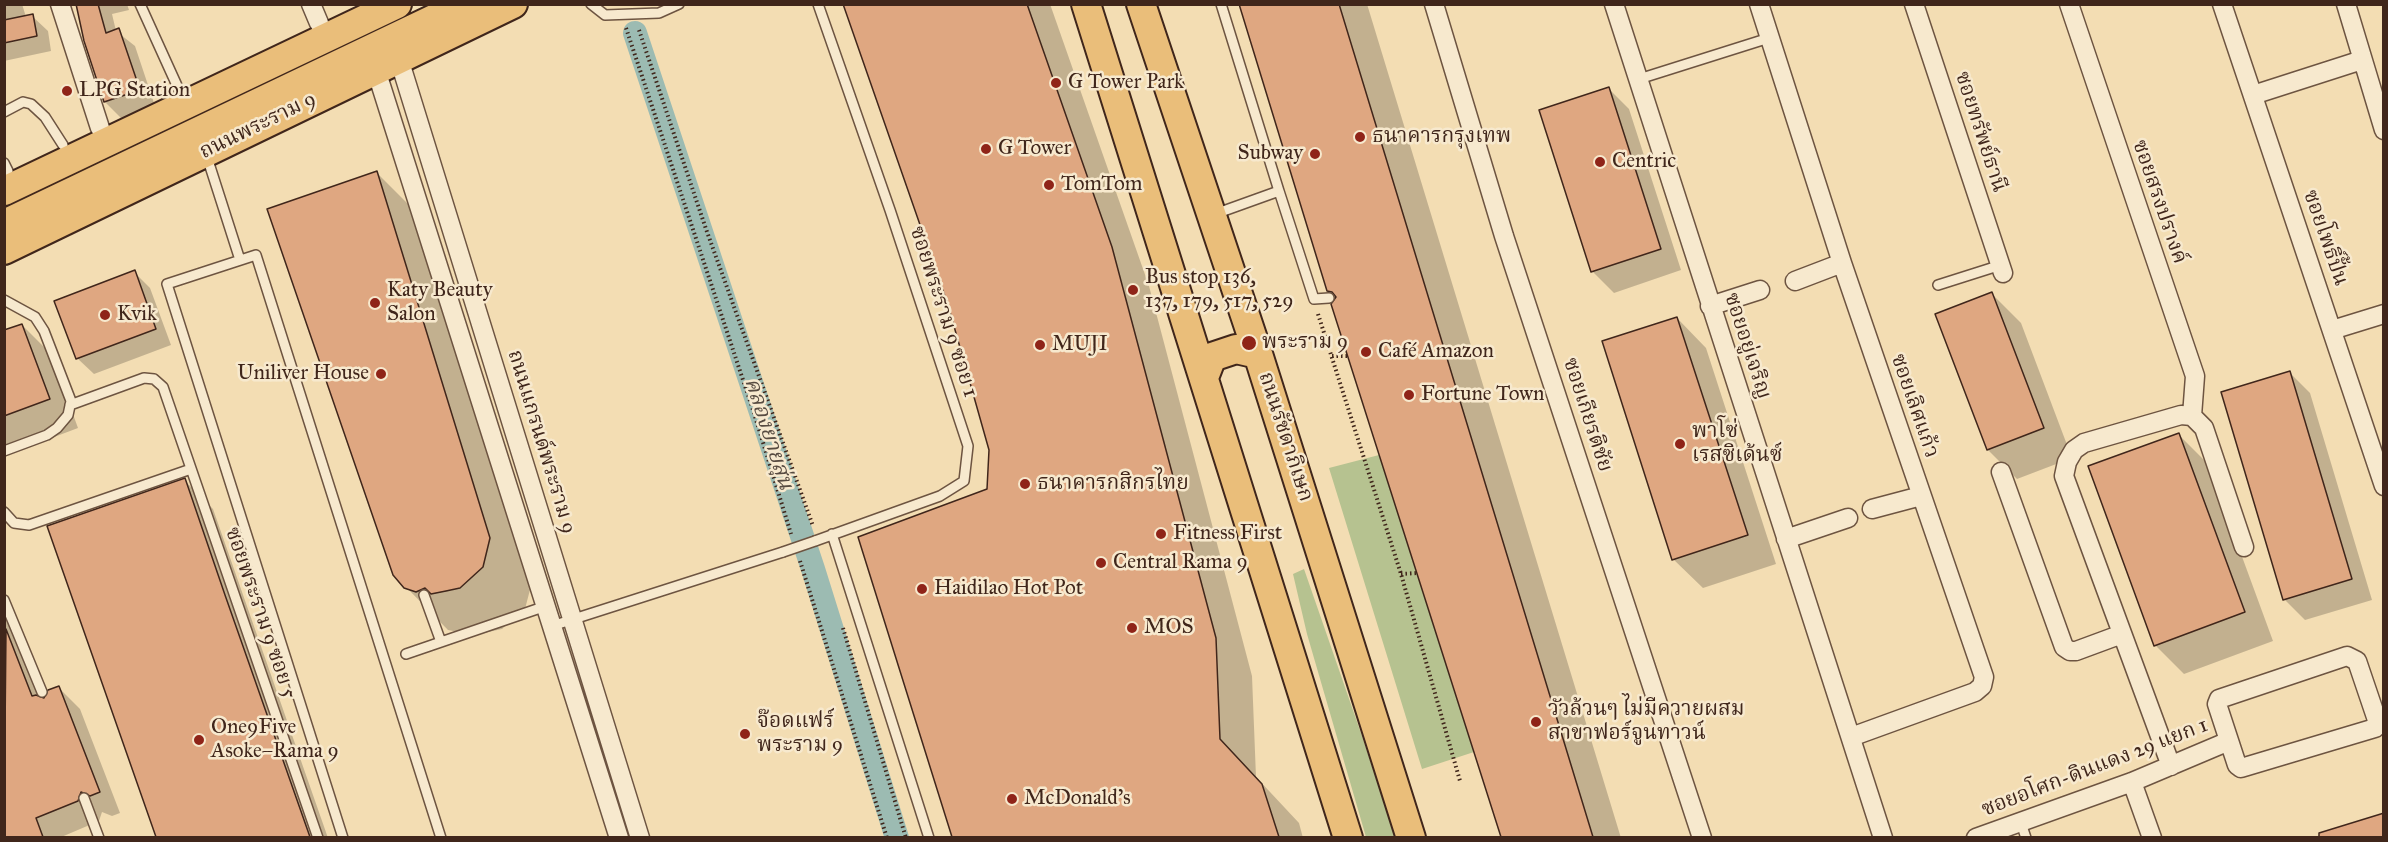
<!DOCTYPE html>
<meta charset="utf-8">
<style>
body{margin:0}
#map{position:relative;width:2388px;height:842px;overflow:hidden;background:#f3ddb3;font-family:"IM FELL Great Primer",serif}
canvas{display:block}
.frame{position:absolute;inset:0;border:6px solid #40261b;pointer-events:none}
</style>
<div id="map">
<canvas width="2388" height="842"></canvas>
<div class="frame"></div>
</div>
<script>
const ctx = document.querySelector('canvas').getContext('2d');
ctx.lineJoin = 'round';
function paint(path, color) { ctx.fillStyle = color; ctx.fill(path, 'evenodd'); }
const toPath = rows => new Path2D(rows.map(r => 'M' + r).join(''));
function trace(path, color, width, dash) { ctx.strokeStyle = color; ctx.lineWidth = width; ctx.lineCap = dash ? 'butt' : 'round'; ctx.setLineDash(dash || []); ctx.stroke(path); }
function drawText(font, color, halo, rows, align = 'center') {
  ctx.font = font + ' "IM FELL Great Primer","Noto Serif Thai",serif'; ctx.lineWidth = 5; ctx.setLineDash([]); ctx.textBaseline = 'middle'; ctx.strokeStyle = halo; ctx.fillStyle = color; for (const [text, x, y, turn = 0] of rows) {
    ctx.save(); ctx.translate(x, y); ctx.rotate((+turn || 0) * Math.PI / 180); ctx.textAlign = isNaN(turn) ? turn : align; if (halo) ctx.strokeText(text, 0, 0); ctx.fillText(text, 0, 0); ctx.restore();
  }
}
paint(toPath([
 [1379,455,1474,752,1422,769,1329,468],
 [1304,569,1363,739,1395,837,1366,837,1307,634,1293,574]
]), '#b6c290');
paint(toPath([
 [4,4,22,4,26,17,32,16,48,31,51,51,4,61],
 [77,4,127,4,129,10,112,14,116,31,135,46,155,106,121,118,105,102],
 [844,4,1050,4,1149,286,1252,676,1256,777,1299,823,1303,838,954,838,859,538,988,490,990,450,950,304],
 [1240,4,1367,4,1621,838,1503,838,1333,305,1336,299,1328,291],
 [1608,88,1629,109,1681,270,1614,293,1593,272,1540,111],
 [377,173,419,215,532,582,525,609,502,629,474,635,448,630,406,587],
 [134,272,150,288,171,345,94,374,77,358],
 [1992,294,2021,323,2072,458,2017,479,1988,450],
 [1677,318,1706,348,1776,564,1703,588,1673,559],
 [22,325,51,354,78,428,4,456,4,332],
 [2289,372,2310,393,2372,600,2305,620,2284,599],
 [2179,435,2208,464,2273,641,2184,674,2155,645],
 [184,480,213,509,328,838,157,838,48,527],
 [4,594,45,700,59,688,80,709,120,813,112,816,102,812,99,821,59,838,4,838],
 [2384,815,2384,838,2311,838]
]), '#0003');
trace(toPath([
 [635,33,813,569,897,838]
]), '#9cbbb2', 24);
const building = toPath([
 [76,4,98,4,106,33,119,28,140,90,104,102,84,41,76,4],
 [843,4,1027,4,1112,247,1216,638,1220,739,1262,784,1279,837,952,837,858,537,987,489,989,450,948,305,843,4],
 [1239,4,1339,4,1593,837,1501,837,1331,304,1336,297,1332,292,1327,291,1239,4],
 [33,14,37,36,4,43,4,20,33,14],
 [1609,87,1661,249,1591,272,1539,110,1609,87],
 [377,171,490,538,483,567,460,588,446,591,431,594,425,588,416,592,404,588,393,575,267,209,377,171],
 [135,270,156,329,76,359,54,301,135,270],
 [1992,292,2044,428,1987,450,1935,314,1992,292],
 [1677,317,1748,535,1672,560,1602,341,1677,317],
 [22,324,50,399,4,416,4,330,22,324],
 [2290,371,2352,579,2283,600,2221,392,2290,371],
 [2179,433,2245,612,2154,646,2088,466,2179,433],
 [185,478,225,595,310,837,156,837,47,526,185,478],
 [6,629,32,696,36,695,44,698,48,690,59,686,100,792,90,796,81,792,78,801,36,818,43,837,4,837,6,629],
 [2384,813,2384,837,2319,837,2319,833,2384,813]
]);
paint(building, '#dfa781');
trace(building, '#40261b', 1.5);
const lane = toPath([
 [140,4,179,90],
 [591,4,605,15,659,13,679,4],
 [1221,4,1279,191],
 [1639,79,1769,38],
 [4,112,23,102,31,104,45,117,63,145],
 [207,157,240,260],
 [4,163,8,171],
 [1215,214,1279,191,1314,299,1329,298],
 [1938,285,2001,265],
 [4,300,35,317,44,331,71,401,68,415,57,428,47,435,4,451],
 [70,405,144,378,154,379,163,387,318,838],
 [4,512,14,523,29,525,191,469],
 [832,534,929,838],
 [815,541,940,496,964,481,968,446,890,210,818,4],
 [424,595,441,642],
 [4,600,42,692],
 [552,626,783,552],
 [406,654,546,606],
 [84,798,99,838],
 [2021,823,2026,838],
 [343,838,167,284,256,255,441,838]
]);
const street = toPath([
 [60,4,100,128],
 [311,4,319,23],
 [1434,4,1504,236,1702,838],
 [1614,4,1883,838],
 [1759,4,1842,263,1984,677,1982,686,1975,692,1851,737],
 [1914,4,2003,273],
 [2069,4,2195,376,2192,416],
 [2222,4,2384,486],
 [2346,4,2384,130],
 [399,59,640,838],
 [376,70,619,838],
 [2253,95,2362,60],
 [1795,281,1842,263],
 [1710,306,1760,290],
 [2332,330,2384,314],
 [2001,472,2064,647,2070,651,2076,651,2122,634],
 [1872,509,1921,496],
 [1786,539,1848,518],
 [2347,656,2357,661,2377,720,2375,728,2241,768,2237,765,2217,704,2219,699,2347,656],
 [2171,766,2064,476,2067,462,2074,450,2084,443,2181,415,2192,416,2204,428,2244,547],
 [2132,782,2152,838],
 [1976,838,2132,782,2229,741]
]);
const primary = toPath([
 [1086,4,1348,838],
 [1141,4,1258,354,1411,838],
 [4,191,397,4],
 [4,224,465,4],
 [4,250,513,4],
 [1205,375,1212,357,1236,349,1258,354]
]);
trace(lane, '#6d5441', 12);
trace(street, '#6d5441', 21);
trace(primary, '#40261b', 32);
trace(toPath([
 [626,28,754,413,791,534],
 [639,30,706,229,813,526],
 [1318,314,1401,574,1460,781],
 [1332,356,1347,356],
 [800,561,887,838],
 [1401,574,1417,573],
 [843,628,906,838]
]), '#40261b', 4, [1.5, 3]);
trace(lane, '#f7e9ce', 9);
trace(street, '#f7e9ce', 18);
trace(primary, '#eabe7a', 28);
const laneBridge = toPath([
 [783,552,815,541]
]);
trace(laneBridge, '#6d5441', 12, []);
trace(laneBridge, '#f7e9ce', 9);
for (const [x, y, r, color] of [
 [1056,83,6,"#8f2418"],
 [67,91,6,"#8f2418"],
 [1360,137,6,"#8f2418"],
 [986,149,6,"#8f2418"],
 [1315,154,6,"#8f2418"],
 [1600,162,6,"#8f2418"],
 [1049,185,6,"#8f2418"],
 [1133,290,6,"#8f2418"],
 [375,303,6,"#8f2418"],
 [105,315,6,"#8f2418"],
 [1249,343,8,"#8f2418"],
 [1040,345,6,"#8f2418"],
 [1366,352,6,"#8f2418"],
 [381,374,6,"#8f2418"],
 [1409,395,6,"#8f2418"],
 [1680,444,6,"#8f2418"],
 [1025,484,6,"#8f2418"],
 [1161,534,6,"#8f2418"],
 [1101,563,6,"#8f2418"],
 [922,589,6,"#8f2418"],
 [1132,628,6,"#8f2418"],
 [1536,722,6,"#8f2418"],
 [745,734,6,"#8f2418"],
 [199,740,6,"#8f2418"],
 [1012,799,6,"#8f2418"]
]) { const dot = new Path2D(); dot.arc(x, y, r, 0, 2 * Math.PI); ctx.fillStyle = color; ctx.fill(dot); trace(dot, '#f7e9ce', 2); }
drawText('21px', '#40261b', '#f7e9ce', [
 ["G Tower Park",1068,83],
 ["LPG Station",79,91],
 ["ธนาคารกรุงเทพ",1372,137],
 ["G Tower",998,149],
 ["Subway",1303,154,"right"],
 ["Centric",1612,162],
 ["TomTom",1061,185],
 ["Bus stop 136,",1145,278],
 ["137, 179, 517, 529",1145,302],
 ["Katy Beauty",387,291],
 ["Salon",387,315],
 ["Kvik",117,315],
 ["พระราม 9",1262,343],
 ["MUJI",1052,345],
 ["Café Amazon",1378,352],
 ["Uniliver House",369,374,"right"],
 ["Fortune Town",1421,395],
 ["พาโซ่",1692,432],
 ["เรสซิเด้นซ์",1692,456],
 ["ธนาคารกสิกรไทย",1037,484],
 ["Fitness First",1173,534],
 ["Central Rama 9",1113,563],
 ["Haidilao Hot Pot",934,589],
 ["MOS",1144,628],
 ["วัวล้วนๆ ไม่มีควายผสม",1548,710],
 ["สาขาฟอร์จูนทาวน์",1548,734],
 ["จ๊อดแฟร์",757,722],
 ["พระราม 9",757,746],
 ["One9Five",211,728],
 ["Asoke–Rama 9",211,752],
 ["McDonald's",1024,799]
], 'left');
drawText('21px', '#40261b', '#f7e9ce', [
 ["ถนนพระราม 9",258,126,-26],
 ["ซอยทรัพย์ธานี",1980,132,72],
 ["ซอยสรงปรางค์",2159,202,71],
 ["ซอยโพธิ์ปั้น",2325,238,71],
 ["ซอยพระราม 9 ซอย 1",943,312,72],
 ["ซอยอยู่เจริญ",1747,346,72],
 ["ซอยเลิศแก้ว",1914,406,71],
 ["ซอยเกียรติชัย",1587,415,72],
 ["ถนนรัชดาภิเษก",1285,437,72],
 ["ถนนแกรนด์พระราม 9",541,442,73],
 ["ซอยพระราม 9 ซอย 5",260,613,71],
 ["ซอยอโศก-ดินแดง 29 แยก 1",2095,768,-21]
]);
drawText('italic 22px', '#574b41', '#f7e9ce', [
 ["คลองยายสุ่น",768,434,72]
]);
</script>
